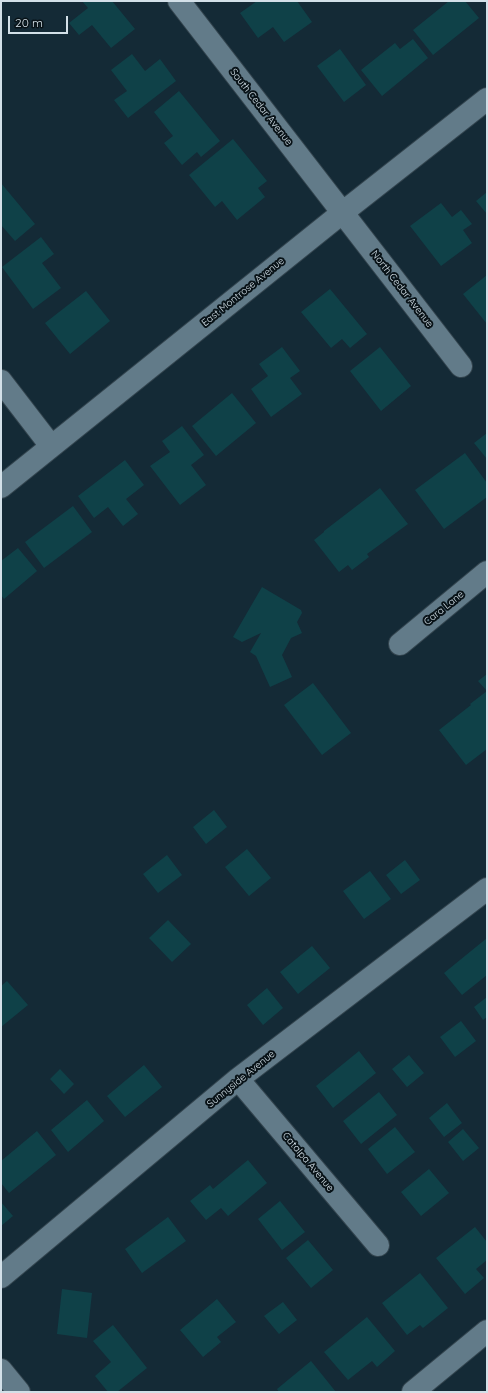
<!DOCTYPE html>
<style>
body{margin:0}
#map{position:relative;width:488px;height:1393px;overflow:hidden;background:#142a36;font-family:Quicksand,sans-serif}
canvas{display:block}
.frame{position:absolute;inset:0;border:2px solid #d3e0e8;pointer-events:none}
.scale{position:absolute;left:8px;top:16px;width:60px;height:18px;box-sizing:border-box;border:2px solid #d3e0e8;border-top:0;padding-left:5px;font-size:12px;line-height:14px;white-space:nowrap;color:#d3e0e8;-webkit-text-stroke:3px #081217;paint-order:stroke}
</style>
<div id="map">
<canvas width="488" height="1393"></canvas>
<div class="frame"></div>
<div class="scale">20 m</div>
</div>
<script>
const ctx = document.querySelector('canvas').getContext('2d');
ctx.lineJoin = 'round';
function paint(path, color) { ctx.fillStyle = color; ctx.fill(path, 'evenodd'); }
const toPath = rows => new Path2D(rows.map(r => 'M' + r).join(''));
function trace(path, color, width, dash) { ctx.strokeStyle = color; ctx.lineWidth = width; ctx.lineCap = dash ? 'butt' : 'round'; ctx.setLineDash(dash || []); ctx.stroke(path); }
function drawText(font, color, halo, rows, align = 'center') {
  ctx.font = font + ' Quicksand,sans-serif'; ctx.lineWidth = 4; ctx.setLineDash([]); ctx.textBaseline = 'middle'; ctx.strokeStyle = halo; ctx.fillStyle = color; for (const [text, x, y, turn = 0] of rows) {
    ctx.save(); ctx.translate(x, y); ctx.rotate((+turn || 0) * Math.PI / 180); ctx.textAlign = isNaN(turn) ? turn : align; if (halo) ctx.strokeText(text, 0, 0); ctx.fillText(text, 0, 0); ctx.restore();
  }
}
paint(toPath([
 [82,1,112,1,135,29,111,48,92,25,79,35,69,23,88,8],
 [257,1,297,1,312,22,284,42,273,27,258,38,240,13],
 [449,1,465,1,479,18,433,55,413,30],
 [413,39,428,58,382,96,361,70,395,43,400,49],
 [340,49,366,85,344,102,317,66],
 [132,54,145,71,160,59,176,81,128,118,114,100,127,91,111,70],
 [179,91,220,141,201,157,197,152,182,165,164,143,173,136,154,112],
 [233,139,267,181,258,188,265,197,237,220,222,201,215,207,189,175],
 [1,183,35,224,15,241,1,225],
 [487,192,487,214,476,201],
 [441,203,452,217,461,210,472,224,463,230,472,243,441,266,410,226],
 [41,237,54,254,42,263,61,288,33,309,2,267],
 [487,275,487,324,463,294],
 [330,289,367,334,350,348,342,339,331,348,301,312],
 [86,291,110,321,70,354,45,323],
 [282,347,300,371,290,378,302,394,271,417,251,389,268,376,259,364],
 [380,347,411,386,381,411,350,371],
 [232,393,256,423,216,456,192,426],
 [182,426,204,455,191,465,206,485,180,505,150,466,170,452,162,441],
 [487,433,487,459,474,443],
 [465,453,487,483,487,497,444,529,415,490],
 [125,460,144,485,126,499,138,514,123,526,108,507,94,518,78,496],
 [380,488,408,524,367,554,369,557,352,570,348,565,339,572,314,540,324,532,324,531],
 [73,506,92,532,44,568,25,542],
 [18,548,37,571,4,599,1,595,1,561],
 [262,587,301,610,302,613,297,622,302,633,291,638,282,655,292,677,270,687,256,656,250,652,261,633,242,642,233,637],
 [487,674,487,749,466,765,439,730,471,705,470,704,487,691,478,681],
 [313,683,351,733,322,755,284,705],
 [214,810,227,827,206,844,193,827],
 [247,849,271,878,249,896,225,867],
 [167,855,182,875,158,893,143,874],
 [405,860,420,880,401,894,386,875],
 [370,871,391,899,364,919,343,891],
 [168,920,191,944,172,962,149,938],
 [487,938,487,975,462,995,444,973],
 [312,946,330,968,298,994,280,972],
 [7,981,28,1005,1,1027,1,986],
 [267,988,283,1008,263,1025,247,1005],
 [487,997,487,1017,483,1020,474,1007],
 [461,1021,476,1041,455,1057,440,1037],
 [359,1051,376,1073,333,1108,316,1086],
 [409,1055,424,1073,407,1087,392,1069],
 [144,1065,162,1087,125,1117,107,1096],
 [60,1069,74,1084,64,1094,50,1079],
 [379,1092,397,1115,361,1144,343,1121],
 [87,1100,104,1121,68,1152,51,1130],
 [447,1103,462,1123,444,1137,429,1118],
 [395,1127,415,1152,387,1174,368,1149],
 [463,1129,479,1148,463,1161,448,1142],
 [37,1131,56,1155,9,1193,1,1183,1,1161],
 [248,1160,267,1183,228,1216,221,1208,206,1220,190,1201,210,1185,213,1189],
 [429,1169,449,1193,421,1216,401,1192],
 [280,1201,305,1232,282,1250,258,1219],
 [1,1202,13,1216,1,1226],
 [168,1217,186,1241,142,1273,125,1249],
 [475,1227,487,1242,487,1260,476,1269,484,1278,465,1294,436,1258],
 [308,1240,333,1270,311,1288,286,1258],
 [420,1273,448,1308,423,1328,420,1325,407,1335,382,1303],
 [62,1289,92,1293,87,1338,57,1334],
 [217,1299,236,1322,217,1337,221,1342,203,1357,180,1330],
 [283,1302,297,1320,279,1334,264,1316],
 [367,1317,395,1351,377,1367,372,1361,348,1380,324,1352],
 [113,1325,147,1368,117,1392,108,1392,95,1376,111,1362,93,1341],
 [311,1361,336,1392,279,1392,277,1389]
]), '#0f4148');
const minor = toPath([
 [179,1,461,366],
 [1,381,51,446],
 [1,487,342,213,487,99],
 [400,644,487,572],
 [238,1079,378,1245],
 [1,1277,238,1079,487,889],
 [1,1370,19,1392],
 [413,1392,487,1331]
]);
trace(minor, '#33444e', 24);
trace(minor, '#627b89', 22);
drawText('10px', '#d3e0e8', '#081217', [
 ["South Cedar Avenue",261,107,52],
 ["North Cedar Avenue",402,289,52],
 ["East Montrose Avenue",243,292,-39],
 ["Cara Lane",444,608,-39],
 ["Sunnyside Avenue",241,1079,-39],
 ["Catalpa Avenue",308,1162,50]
]);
</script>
